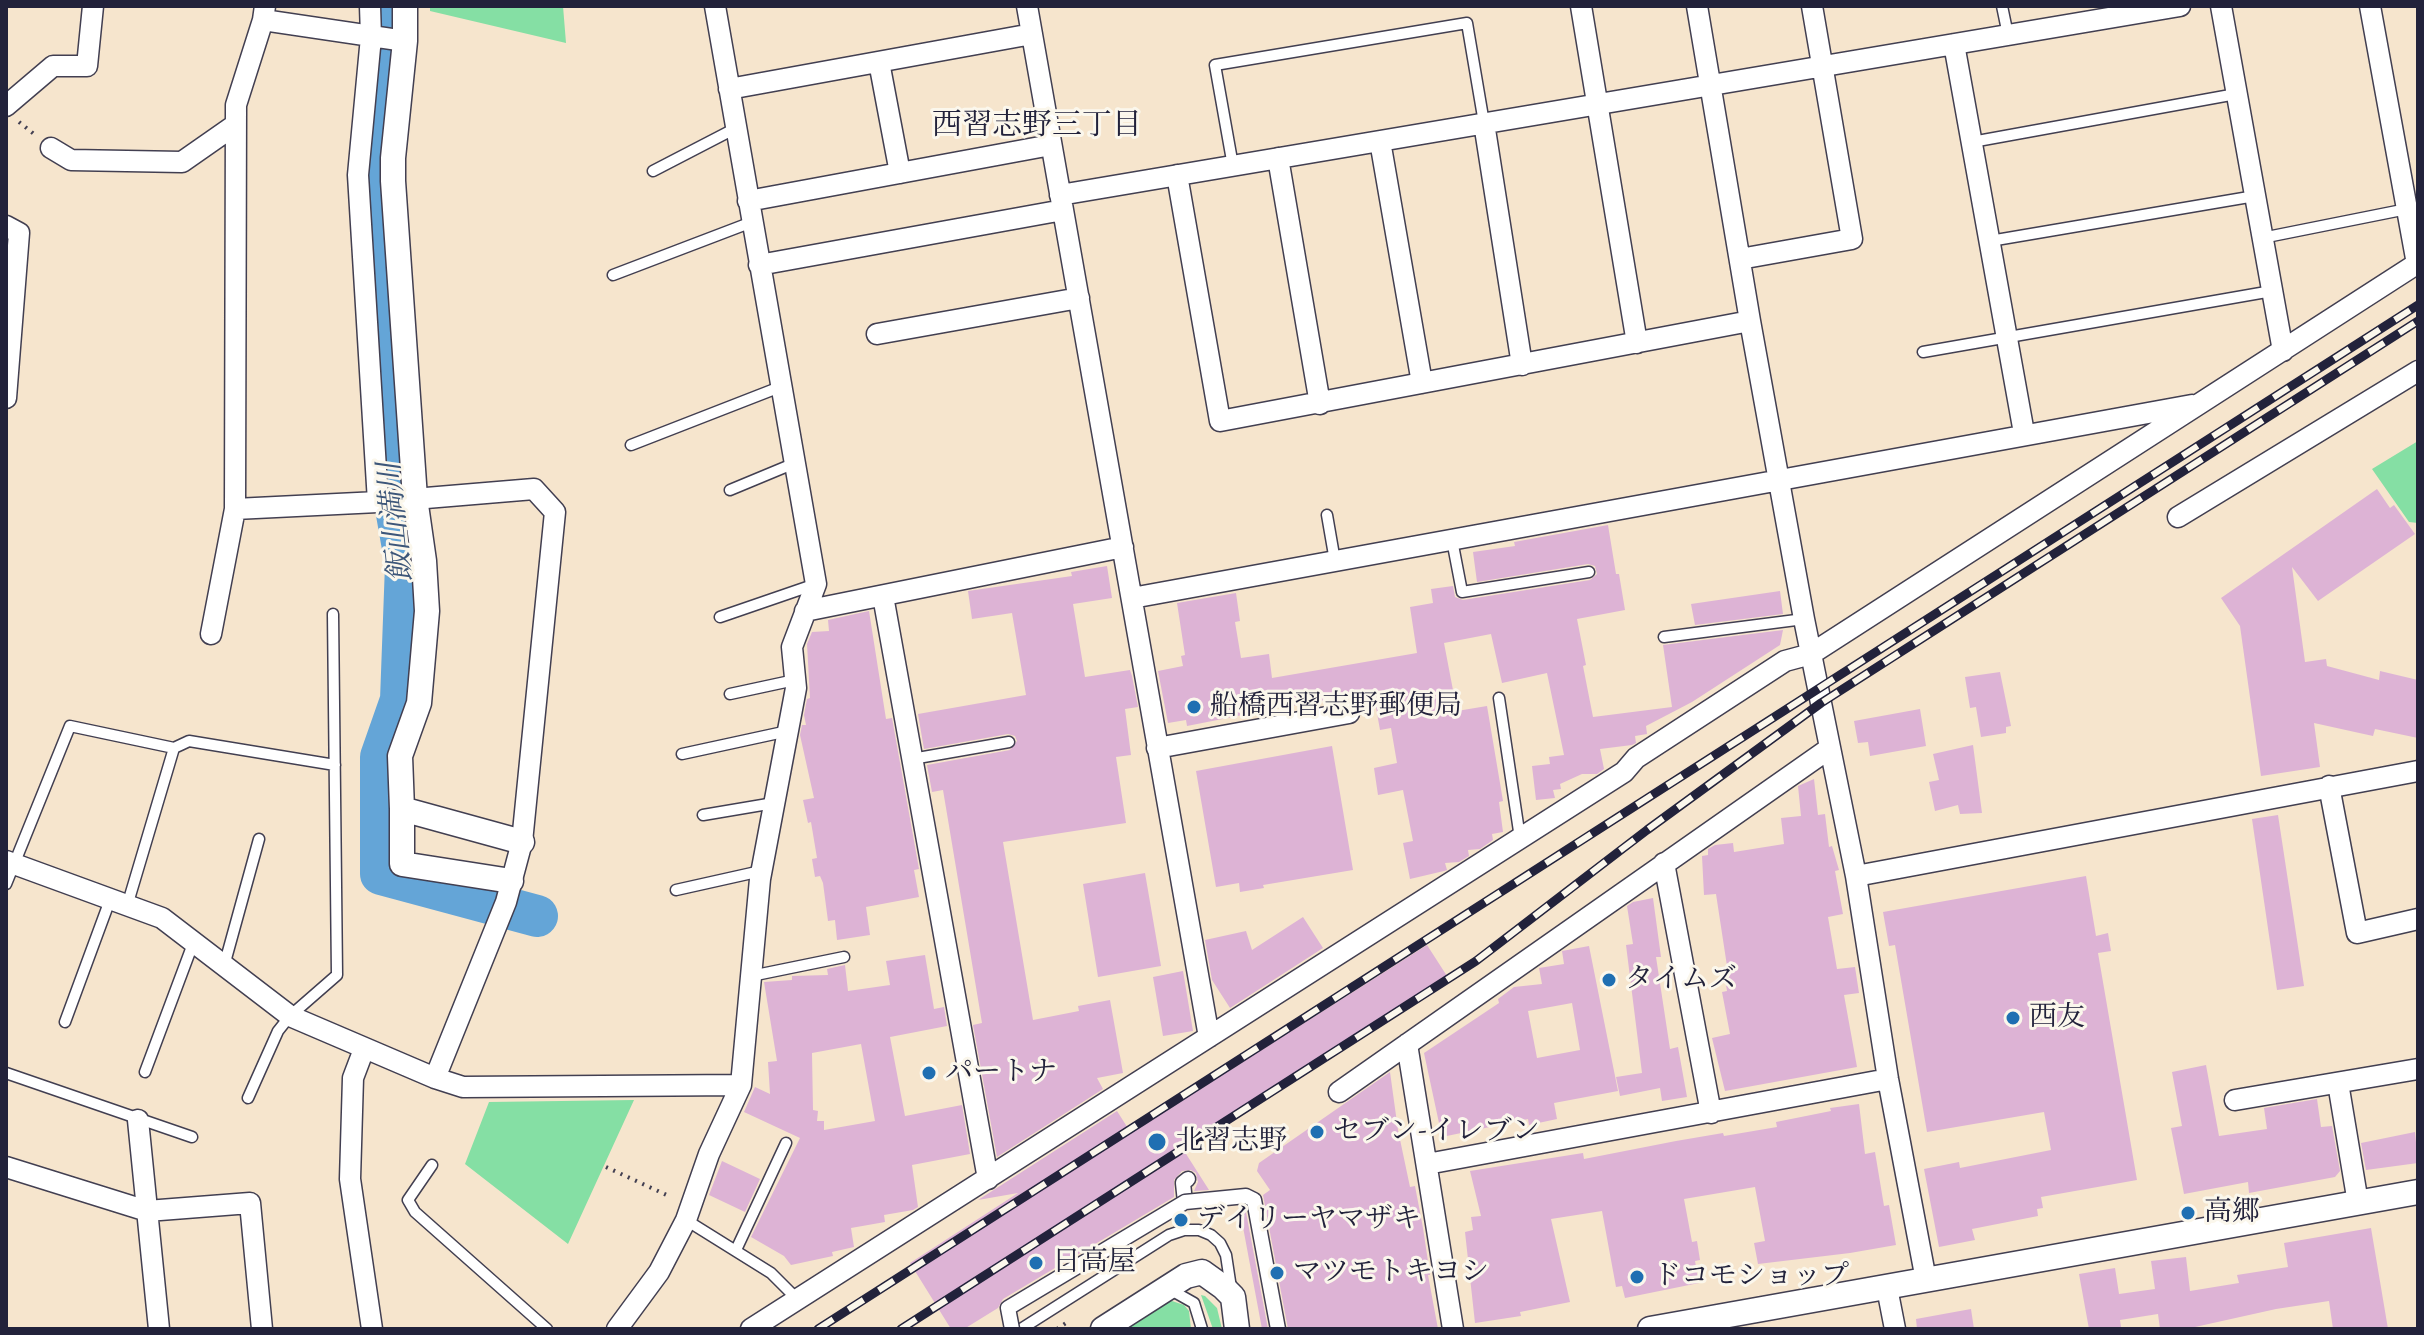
<!DOCTYPE html>
<meta charset="utf-8">
<style>
body{margin:0}
#map{position:relative;width:2424px;height:1335px;overflow:hidden;background:#f6e5cd;font-family:Alegreya,serif}
canvas{display:block}
.frame{position:absolute;inset:0;border:8px solid #22223b;pointer-events:none}
</style>
<div id="map">
<canvas width="2424" height="1335"></canvas>
<div class="frame"></div>
</div>
<script>
const ctx = document.querySelector('canvas').getContext('2d');
ctx.lineJoin = 'round';
function paint(path, color) { ctx.fillStyle = color; ctx.fill(path, 'evenodd'); }
const toPath = rows => new Path2D(rows.map(r => 'M' + r).join(''));
function trace(path, color, width, dash) { ctx.strokeStyle = color; ctx.lineWidth = width; ctx.lineCap = dash ? 'butt' : 'round'; ctx.setLineDash(dash || []); ctx.stroke(path); }
function drawText(font, color, halo, rows, align = 'center') {
  ctx.font = font + ' Alegreya,"Noto Serif JP",serif'; ctx.lineWidth = 6; ctx.setLineDash([]); ctx.textBaseline = 'middle'; ctx.strokeStyle = halo; ctx.fillStyle = color; for (const [text, x, y, turn = 0] of rows) {
    ctx.save(); ctx.translate(x, y); ctx.rotate((+turn || 0) * Math.PI / 180); ctx.textAlign = isNaN(turn) ? turn : align; if (halo) ctx.strokeText(text, 0, 0); ctx.fillText(text, 0, 0); ctx.restore();
  }
}
paint(toPath([
 [430,6,563,6,566,43,430,11],
 [2418,441,2418,523,2409,522,2372,469],
 [634,1100,568,1244,465,1164,489,1102],
 [1201,1295,1205,1296,1217,1308,1222,1329,1213,1329],
 [1172,1301,1184,1305,1189,1311,1191,1329,1123,1329,1164,1302]
]), '#85dfa4');
trace(toPath([
 [386,6,387,39,375,131,373,177,393,491,406,565,401,700,381,757,381,874,537,916]
]), '#64a5d7', 42);
paint(toPath([
 [2377,489,2390,508,2394,505,2415,534,2318,601,2292,567,2305,662,2326,659,2327,666,2379,680,2380,671,2418,680,2418,738,2375,729,2373,736,2314,723,2320,767,2261,776,2240,626,2221,598],
 [1608,525,1616,574,1619,574,1625,610,1577,619,1586,665,1583,666,1593,717,1672,707,1663,645,1783,630,1780,645,1692,702,1646,726,1647,734,1635,736,1636,743,1632,745,1600,749,1604,769,1597,774,1582,774,1560,784,1561,789,1553,790,1555,798,1536,800,1532,766,1550,764,1549,757,1564,755,1547,673,1502,683,1491,634,1444,643,1457,711,1487,706,1503,801,1499,802,1503,832,1492,834,1493,840,1480,849,1468,850,1469,856,1459,862,1445,863,1447,870,1444,871,1410,879,1403,843,1413,841,1403,790,1378,795,1374,768,1397,763,1391,728,1380,730,1373,691,1308,704,1262,709,1263,711,1187,726,1186,720,1168,723,1158,671,1183,666,1181,656,1185,655,1177,603,1236,593,1240,621,1235,622,1241,658,1269,654,1272,678,1417,653,1410,607,1433,603,1431,589,1453,586,1455,597,1463,600,1590,580,1597,574,1595,566,1588,564,1477,582,1473,552,1515,546,1514,542],
 [1107,566,1112,598,1073,604,1085,677,1130,670,1132,676,1138,707,1125,709,1131,755,1116,757,1126,823,1003,842,1033,1020,1079,1011,1078,1006,1110,1000,1123,1073,1097,1078,1103,1089,997,1157,973,1025,982,1023,943,790,932,792,927,765,1010,750,1017,741,1015,736,1008,734,924,749,918,714,1026,695,1012,613,972,619,968,591,1072,576,1071,572],
 [1780,591,1783,614,1695,625,1691,604],
 [869,611,886,719,892,718,919,869,914,870,919,897,866,907,870,935,837,940,835,920,828,921,823,883,820,876,815,877,812,859,817,858,811,822,808,823,803,800,814,798,800,735,802,725,806,725,804,715,807,699,810,698,807,644,812,632,829,631,828,620],
 [2000,672,2011,726,2006,727,2006,733,1981,737,1976,707,1970,708,1965,677],
 [1920,709,1926,746,1870,756,1868,742,1858,743,1854,721],
 [1973,745,1982,813,1960,814,1958,805,1935,811,1929,782,1939,780,1933,754],
 [1332,746,1353,870,1263,885,1264,888,1240,892,1239,883,1216,887,1196,771],
 [1814,779,1818,815,1825,814,1829,847,1832,846,1839,870,1835,871,1843,914,1828,917,1837,969,1855,967,1859,993,1844,995,1857,1067,1725,1091,1712,1038,1730,1034,1722,992,1727,991,1723,967,1727,966,1716,894,1704,895,1702,856,1708,855,1708,849,1715,845,1733,843,1734,852,1784,844,1781,818,1801,816,1798,786],
 [2278,815,2304,986,2277,990,2252,819],
 [1145,873,1161,966,1098,977,1083,884],
 [2086,876,2096,936,2108,933,2111,951,2098,953,2137,1180,2041,1197,2043,1208,2037,1209,2038,1216,1972,1229,1975,1240,1939,1247,1924,1169,1959,1162,1960,1168,2051,1150,2044,1112,1927,1132,1895,945,1889,946,1883,912],
 [1653,898,1661,957,1656,957,1670,1049,1678,1047,1687,1097,1662,1101,1660,1088,1620,1096,1616,1077,1642,1073,1626,945,1633,944,1627,906,1633,902],
 [1303,917,1323,948,1230,1008,1212,980,1205,940,1246,931,1252,950],
 [1427,945,1447,976,1181,1146,1209,1190,1194,1191,1198,1182,1196,1173,1191,1170,1182,1171,1174,1180,1174,1197,1003,1299,998,1308,964,1329,951,1329,910,1263,1018,1193,978,1200,1117,1111,1131,1133],
 [1589,946,1618,1091,1554,1103,1557,1119,1529,1125,1528,1119,1442,1137,1424,1053,1499,1003,1498,999,1514,987,1542,984,1539,968,1564,964,1562,951],
 [1572,1003,1580,1050,1537,1058,1528,1011],
 [925,955,934,1009,944,1007,947,1026,890,1037,905,1116,962,1105,970,1154,912,1165,918,1207,913,1210,884,1215,885,1222,851,1228,854,1247,832,1252,833,1256,791,1265,784,1256,751,1237,800,1138,744,1112,755,1087,770,1094,768,1062,777,1061,764,982,792,980,792,976,828,975,827,969,845,965,848,991,890,985,886,961],
 [861,1044,875,1121,824,1130,824,1121,817,1121,818,1111,813,1110,812,1053],
 [1183,971,1193,1031,1163,1036,1153,977],
 [2206,1065,2219,1136,2267,1129,2264,1108,2317,1099,2321,1127,2332,1126,2340,1171,2335,1177,2249,1193,2248,1182,2184,1194,2171,1128,2182,1126,2172,1072],
 [1390,1072,1398,1130,1410,1187,1415,1186,1423,1228,1430,1275,1428,1275,1438,1329,1288,1329,1263,1195,1270,1190,1257,1171,1259,1163],
 [1859,1104,1865,1154,1875,1152,1884,1206,1889,1205,1896,1245,1850,1253,1758,1264,1754,1243,1765,1241,1755,1187,1684,1199,1692,1242,1697,1241,1700,1260,1695,1261,1699,1283,1625,1298,1622,1286,1616,1287,1602,1211,1551,1219,1570,1302,1520,1312,1521,1316,1475,1323,1465,1232,1473,1230,1471,1217,1481,1216,1470,1171,1583,1153,1584,1159,1676,1141,1723,1133,1724,1136,1777,1127,1776,1122,1831,1111,1830,1108],
 [2415,1132,2418,1163,2366,1170,2361,1143],
 [722,1161,760,1179,745,1212,709,1195],
 [1245,1207,1268,1329,1262,1329,1240,1211],
 [2371,1228,2388,1329,2333,1329,2329,1301,2276,1309,2195,1327,2195,1329,2160,1329,2158,1314,2120,1320,2121,1327,2089,1329,2079,1274,2115,1268,2119,1294,2155,1289,2151,1261,2186,1257,2190,1291,2239,1283,2237,1275,2288,1267,2284,1243],
 [1971,1309,1974,1329,1917,1329,1916,1319]
]), '#ddb3d5');
const service = toPath([
 [2002,6,2008,35],
 [1972,142,2236,94],
 [1233,166,1215,65,1467,23,1484,123],
 [653,171,736,128],
 [2262,238,2407,209],
 [1990,241,2255,196],
 [613,275,752,222],
 [1923,352,2272,291],
 [631,445,780,387],
 [730,490,795,463],
 [1327,515,1335,561],
 [1452,540,1462,592,1589,572],
 [720,617,816,584],
 [1664,637,1804,619],
 [730,694,795,680],
 [1499,698,1520,838],
 [682,754,788,731],
 [912,759,1009,742],
 [703,815,774,803],
 [6,884,70,726,174,748,189,741,335,765],
 [676,890,761,871],
 [127,906,174,748],
 [224,966,259,839],
 [751,976,844,957],
 [65,1022,110,900],
 [145,1072,194,941],
 [6,1073,192,1137],
 [248,1098,278,1031,290,1016,337,975,333,614],
 [432,1165,408,1200,415,1212,547,1329],
 [686,1220,771,1273,798,1300],
 [736,1250,786,1143],
 [1171,1290,1194,1303,1202,1329],
 [1021,1329,1169,1235,1184,1230,1199,1230,1211,1235,1220,1243,1226,1255,1231,1288]
]);
const pedestrian = toPath([
 [1185,1202,1183,1183,1188,1179]
]);
const minor = toPath([
 [265,6,263,20,236,105,235,509,378,502,534,489,555,512,522,842,506,902,435,1078],
 [370,6,371,37,358,175,378,502],
 [1027,6,1209,1037],
 [1581,6,1637,343],
 [1697,6,1750,321,1804,619,1856,876,1888,1079,1926,1280],
 [2221,6,2283,351],
 [2370,6,2417,264],
 [263,20,405,41],
 [1954,44,2024,433],
 [879,62,900,173],
 [729,89,1032,34],
 [6,106,53,66,87,66,93,6],
 [1484,123,1522,365],
 [1380,141,1422,383],
 [51,148,71,160,182,162,235,125],
 [1278,158,1320,404],
 [1177,175,1220,421,1750,321],
 [1060,195,2180,6],
 [748,201,1051,145],
 [6,226,19,233,6,398],
 [1740,259,1852,239,1812,6],
 [759,265,1063,210],
 [877,334,1079,298],
 [2178,517,2418,371],
 [883,596,988,1179],
 [1132,598,2192,405],
 [805,611,1123,547],
 [211,634,235,509],
 [1157,748,1349,713],
 [2329,786,2357,933,2418,919],
 [6,861,162,918,290,1016,435,1078,463,1087,741,1085],
 [1664,863,1711,1113],
 [1856,876,2418,771],
 [1407,1044,1453,1329],
 [364,1049,353,1078,350,1179,372,1329],
 [2338,1083,2358,1203],
 [1339,1092,1830,748],
 [2235,1100,2418,1069],
 [138,1120,159,1329],
 [1427,1164,1888,1079],
 [6,1167,147,1211,250,1203,262,1329],
 [1887,1288,1895,1329],
 [617,1329,659,1272,686,1220,709,1154,741,1085,760,879,796,688,792,647,816,584,715,6],
 [751,1329,1624,772,1636,758,1785,661,1811,654,2418,263]
]);
const tertiary = toPath([
 [405,6,405,41,393,158,393,181,415,498,424,561,427,611,419,703,400,756,402,809,522,842],
 [402,809,402,864,511,881],
 [1103,1329,1186,1276,1202,1272,1223,1287,1233,1297,1237,1329],
 [1650,1329,2418,1192]
]);
trace(service, '#423f51', 13);
trace(pedestrian, '#423f51', 17);
trace(minor, '#423f51', 23);
trace(tertiary, '#423f51', 27);
trace(toPath([
 [19,122,34,134],
 [606,1167,671,1197],
 [1057,1329,1066,1323]
]), '#423f51', 4, [2, 6]);
trace(service, '#fff', 10);
trace(pedestrian, '#fff', 14);
trace(minor, '#fff', 20);
trace(tertiary, '#fff', 24);
const rail = toPath([
 [818,1329,2418,305],
 [901,1329,1476,961,1647,830,1821,703,2418,321]
]);
trace(rail, '#22223b', 9);
trace(rail, '#fbf7ec', 6, [18]);
const pedestrianBridge = toPath([
 [1012,1329,1008,1308,1185,1202,1246,1196,1254,1200,1278,1329]
]);
trace(pedestrianBridge, '#423f51', 17, []);
trace(pedestrianBridge, '#fff', 14);
for (const [x, y, r, color] of [
 [1194,707,8,"#1f6fb2"],
 [1609,980,8,"#1f6fb2"],
 [2013,1018,8,"#1f6fb2"],
 [929,1073,8,"#1f6fb2"],
 [1317,1132,8,"#1f6fb2"],
 [1157,1142,10,"#1f6fb2"],
 [2188,1213,8,"#1f6fb2"],
 [1181,1220,8,"#1f6fb2"],
 [1036,1263,8,"#1f6fb2"],
 [1277,1273,8,"#1f6fb2"],
 [1637,1277,8,"#1f6fb2"]
]) { const dot = new Path2D(); dot.arc(x, y, r, 0, 2 * Math.PI); ctx.fillStyle = color; ctx.fill(dot); trace(dot, '#fbf7ec', 3); }
drawText('28px', '#22223b', '#fbf7ec', [
 ["船橋西習志野郵便局",1210,707],
 ["タイムズ",1625,980],
 ["西友",2029,1018],
 ["パートナ",945,1073],
 ["セブン-イレブン",1333,1132],
 ["北習志野",1175,1142],
 ["高郷",2204,1213],
 ["デイリーヤマザキ",1197,1220],
 ["日高屋",1052,1263],
 ["マツモトキヨシ",1293,1273],
 ["ドコモショップ",1653,1277]
], 'left');
drawText('30px', '#22223b', '#fbf7ec', [
 ["西習志野三丁目",1037,127]
]);
drawText('italic 30px', '#3c5679', '#fbf7ec', [
 ["飯山満川",397,522,-96]
]);
</script>
